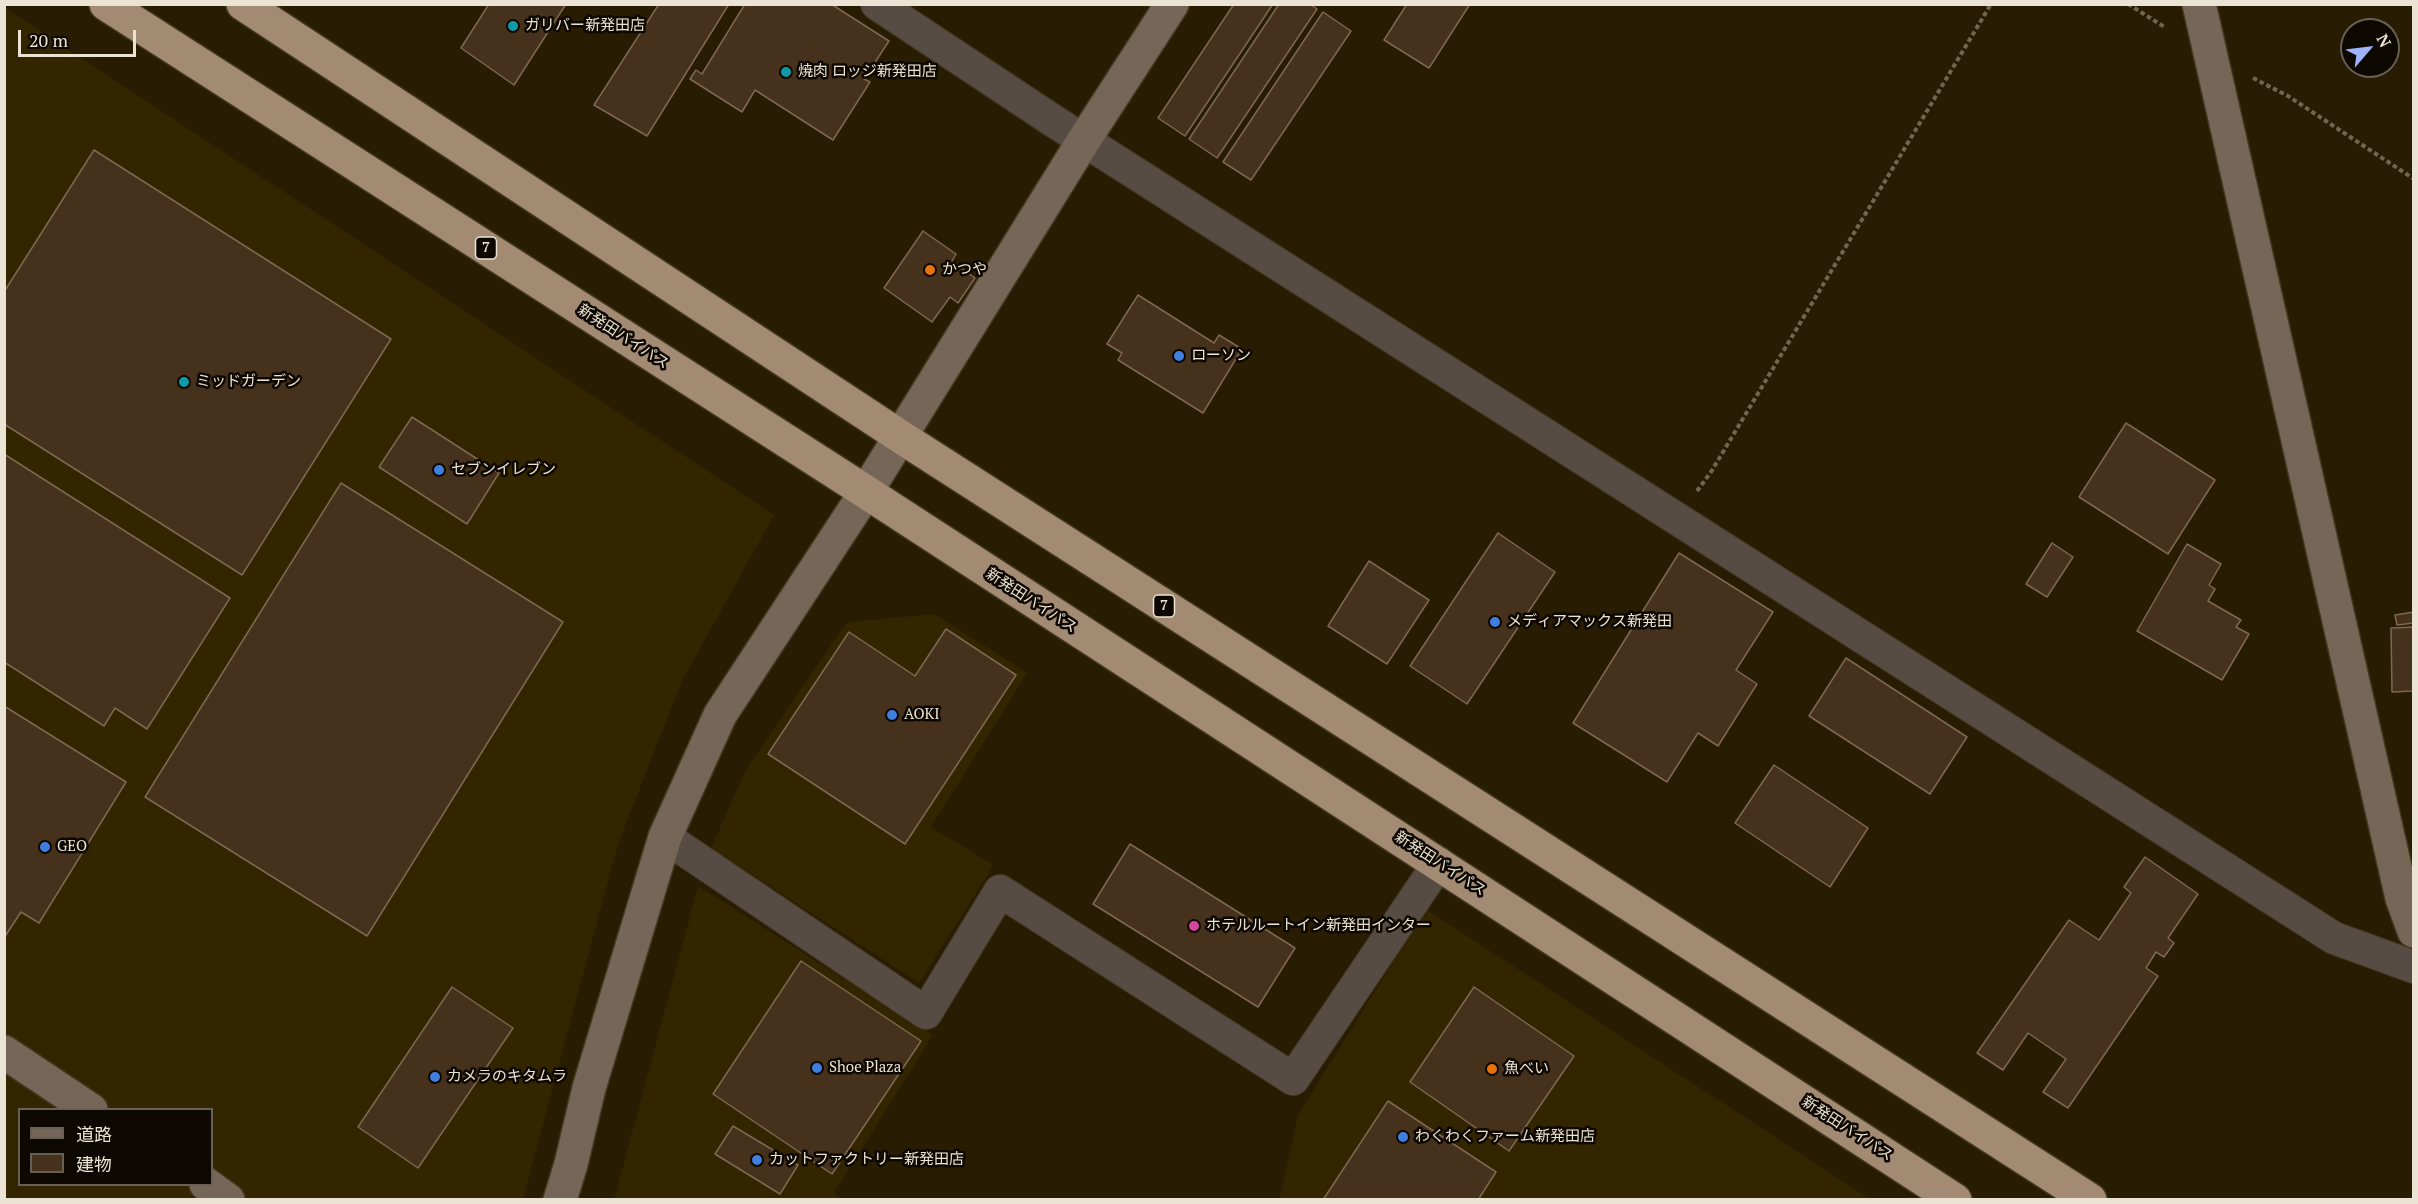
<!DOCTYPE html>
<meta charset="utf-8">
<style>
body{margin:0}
#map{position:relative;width:2418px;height:1204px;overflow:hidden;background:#281c03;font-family:"PT Serif","Noto Sans JP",serif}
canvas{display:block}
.frame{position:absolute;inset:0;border:6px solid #ebe3d3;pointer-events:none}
.legend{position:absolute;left:18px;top:1108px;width:195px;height:78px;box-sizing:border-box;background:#0d0801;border:2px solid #666055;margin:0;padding:8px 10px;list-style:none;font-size:18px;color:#ebe3d3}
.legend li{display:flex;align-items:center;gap:12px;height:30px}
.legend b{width:30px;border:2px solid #666055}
.north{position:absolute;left:2340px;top:18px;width:60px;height:60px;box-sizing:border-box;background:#0d0801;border:2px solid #666055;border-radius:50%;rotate:62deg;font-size:16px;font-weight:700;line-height:24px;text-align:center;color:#ebe3d3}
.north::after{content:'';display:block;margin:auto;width:21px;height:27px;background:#9fb3fd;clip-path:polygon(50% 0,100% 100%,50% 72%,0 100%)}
.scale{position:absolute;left:18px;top:30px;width:118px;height:27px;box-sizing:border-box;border:3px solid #ebe3d3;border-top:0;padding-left:8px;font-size:18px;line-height:21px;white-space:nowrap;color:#ebe3d3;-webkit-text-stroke:4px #0d0801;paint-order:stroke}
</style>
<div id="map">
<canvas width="2418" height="1204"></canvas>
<div class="frame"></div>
<ul class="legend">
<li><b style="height:8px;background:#756657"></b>道路</li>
<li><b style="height:16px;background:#46311c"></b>建物</li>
</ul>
<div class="north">N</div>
<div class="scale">20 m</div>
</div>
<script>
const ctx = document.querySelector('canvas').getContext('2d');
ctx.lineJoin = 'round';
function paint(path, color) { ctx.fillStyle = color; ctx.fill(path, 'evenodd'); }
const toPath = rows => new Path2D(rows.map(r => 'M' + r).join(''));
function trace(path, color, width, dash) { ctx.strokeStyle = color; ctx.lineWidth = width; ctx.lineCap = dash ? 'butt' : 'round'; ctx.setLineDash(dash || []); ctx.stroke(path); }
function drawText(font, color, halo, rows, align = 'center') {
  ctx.font = font + ' "PT Serif","Noto Sans JP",serif'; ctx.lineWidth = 5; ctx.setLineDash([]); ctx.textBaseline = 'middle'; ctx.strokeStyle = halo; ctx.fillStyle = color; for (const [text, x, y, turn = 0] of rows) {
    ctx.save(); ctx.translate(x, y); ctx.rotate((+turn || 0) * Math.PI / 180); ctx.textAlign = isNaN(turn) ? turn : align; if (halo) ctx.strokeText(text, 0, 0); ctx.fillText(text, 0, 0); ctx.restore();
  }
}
paint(toPath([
 [4,7,774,515,682,681,618,844,523,1199,5,1199],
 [20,1110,212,1110,212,1184,20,1184],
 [935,614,1027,673,931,827,994,865,919,983,711,848,745,771,847,622],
 [698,886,933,1035,834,1193,842,1199,614,1200],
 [1426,909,1870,1199,1279,1200,1298,1115]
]), '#342501');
const building = toPath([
 [489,4,566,4,514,85,461,48,489,4],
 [659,4,729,4,647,136,594,105,659,4],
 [745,4,831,4,889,41,864,79,870,82,833,140,755,90,742,112,690,79,696,70,702,74,745,4],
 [1234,4,1273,4,1185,136,1158,118,1234,4],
 [1279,4,1310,4,1317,9,1217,158,1189,139,1279,4],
 [1407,4,1470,4,1429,68,1384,40,1407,4],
 [1323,12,1351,31,1251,180,1223,162,1323,12],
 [94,150,391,339,242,575,4,424,4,292,94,150],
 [923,231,956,254,952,261,975,278,958,303,950,297,932,322,884,288,923,231],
 [1138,295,1214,343,1219,335,1242,349,1203,413,1118,360,1122,353,1107,344,1138,295],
 [412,417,499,473,467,524,379,467,412,417],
 [2126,423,2215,480,2168,554,2079,497,2126,423],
 [4,454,230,598,147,729,115,708,104,726,4,662,4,454],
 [341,483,563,622,367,936,145,797,341,483],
 [1498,533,1555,572,1467,704,1410,666,1498,533],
 [2052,543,2073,557,2047,597,2026,584,2052,543],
 [2187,544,2221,564,2209,585,2215,589,2208,601,2241,620,2236,627,2249,634,2222,680,2137,631,2187,544],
 [1679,553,1773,612,1736,670,1757,684,1718,746,1698,733,1667,782,1573,723,1679,553],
 [1369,561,1429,600,1387,664,1328,626,1369,561],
 [2414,612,2414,623,2397,625,2395,615,2414,612],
 [2414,627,2414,691,2392,692,2391,628,2414,627],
 [946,629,1016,675,905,844,768,754,849,632,915,676,946,629],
 [1846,658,1967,737,1930,794,1809,716,1846,658],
 [4,706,126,782,39,923,21,912,4,938,4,706],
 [1774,765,1868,828,1830,887,1735,823,1774,765],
 [1130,844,1295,948,1258,1007,1093,904,1130,844],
 [2145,857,2198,894,2168,938,2174,943,2164,957,2156,952,2146,968,2158,976,2068,1108,2043,1092,2066,1059,2028,1033,2003,1070,1977,1053,2069,920,2099,940,2131,893,2124,887,2145,857],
 [801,961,921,1041,832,1174,713,1094,801,961],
 [452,987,513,1028,418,1168,358,1127,452,987],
 [1474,987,1574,1056,1509,1151,1410,1082,1474,987],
 [1388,1101,1496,1172,1478,1200,1323,1200,1388,1101],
 [733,1126,798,1165,780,1194,715,1154,733,1126]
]);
paint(building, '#46311c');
trace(building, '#7f6852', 1.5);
const street = toPath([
 [877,4,1052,120,2334,938,2414,967],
 [665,837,926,1013,1000,891,1293,1079,1439,863]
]);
const secondary = toPath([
 [2199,4,2402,898,2414,931],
 [4,1052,91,1110],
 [206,1184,228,1200],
 [560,1200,571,1164,589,1088,665,837,720,715,866,492,1084,140,1172,4]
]);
const highway = toPath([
 [106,4,866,492,1955,1200],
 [243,4,901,437,2090,1200]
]);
trace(street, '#433820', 34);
trace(secondary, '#433820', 36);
trace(highway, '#433820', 36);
trace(toPath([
 [2128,4,2166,28],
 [2253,78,2288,96,2414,179],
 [1697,491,1711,472,1991,4]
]), '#716751', 4, [4.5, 3]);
trace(street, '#564c43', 32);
trace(secondary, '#756657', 33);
trace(highway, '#a38b73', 33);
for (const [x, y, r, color] of [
 [513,26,6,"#0f9aa8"],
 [786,72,6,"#0f9aa8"],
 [930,270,6,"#e8710a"],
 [1179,356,6,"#3f7fe0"],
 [184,382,6,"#0f9aa8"],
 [439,470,6,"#3f7fe0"],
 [1495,622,6,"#3f7fe0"],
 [892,715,6,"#3f7fe0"],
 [45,847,6,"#3f7fe0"],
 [1194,926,6,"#d1479c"],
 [817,1068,6,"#3f7fe0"],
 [1492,1069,6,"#e8710a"],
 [435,1077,6,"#3f7fe0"],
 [1403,1137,6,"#3f7fe0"],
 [757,1160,6,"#3f7fe0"]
]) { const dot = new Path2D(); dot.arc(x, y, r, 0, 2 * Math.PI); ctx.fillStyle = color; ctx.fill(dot); trace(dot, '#0d0801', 2); }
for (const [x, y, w] of [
 [486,248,21],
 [1164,606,21]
]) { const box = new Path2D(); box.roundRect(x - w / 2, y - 11, w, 22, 4.5); ctx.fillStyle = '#0d0801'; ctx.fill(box); trace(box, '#ebe3d3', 1.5); }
drawText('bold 14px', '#ebe3d3', null, [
 ["7",486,248],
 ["7",1164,606]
]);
drawText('15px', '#ebe3d3', '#0d0801', [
 ["ガリバー新発田店",525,26],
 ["焼肉 ロッジ新発田店",798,72],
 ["かつや",942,270],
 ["ローソン",1191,356],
 ["ミッドガーデン",196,382],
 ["セブンイレブン",451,470],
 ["メディアマックス新発田",1507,622],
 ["AOKI",904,715],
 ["GEO",57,847],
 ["ホテルルートイン新発田インター",1206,926],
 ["Shoe Plaza",829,1068],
 ["魚べい",1504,1069],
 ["カメラのキタムラ",447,1077],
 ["わくわくファーム新発田店",1415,1137],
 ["カットファクトリー新発田店",769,1160]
], 'left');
drawText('15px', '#ebe3d3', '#0d0801', [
 ["新発田バイパス",623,337,33],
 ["新発田バイパス",1031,601,33],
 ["新発田バイパス",1440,864,33],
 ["新発田バイパス",1847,1129,33]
]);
</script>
